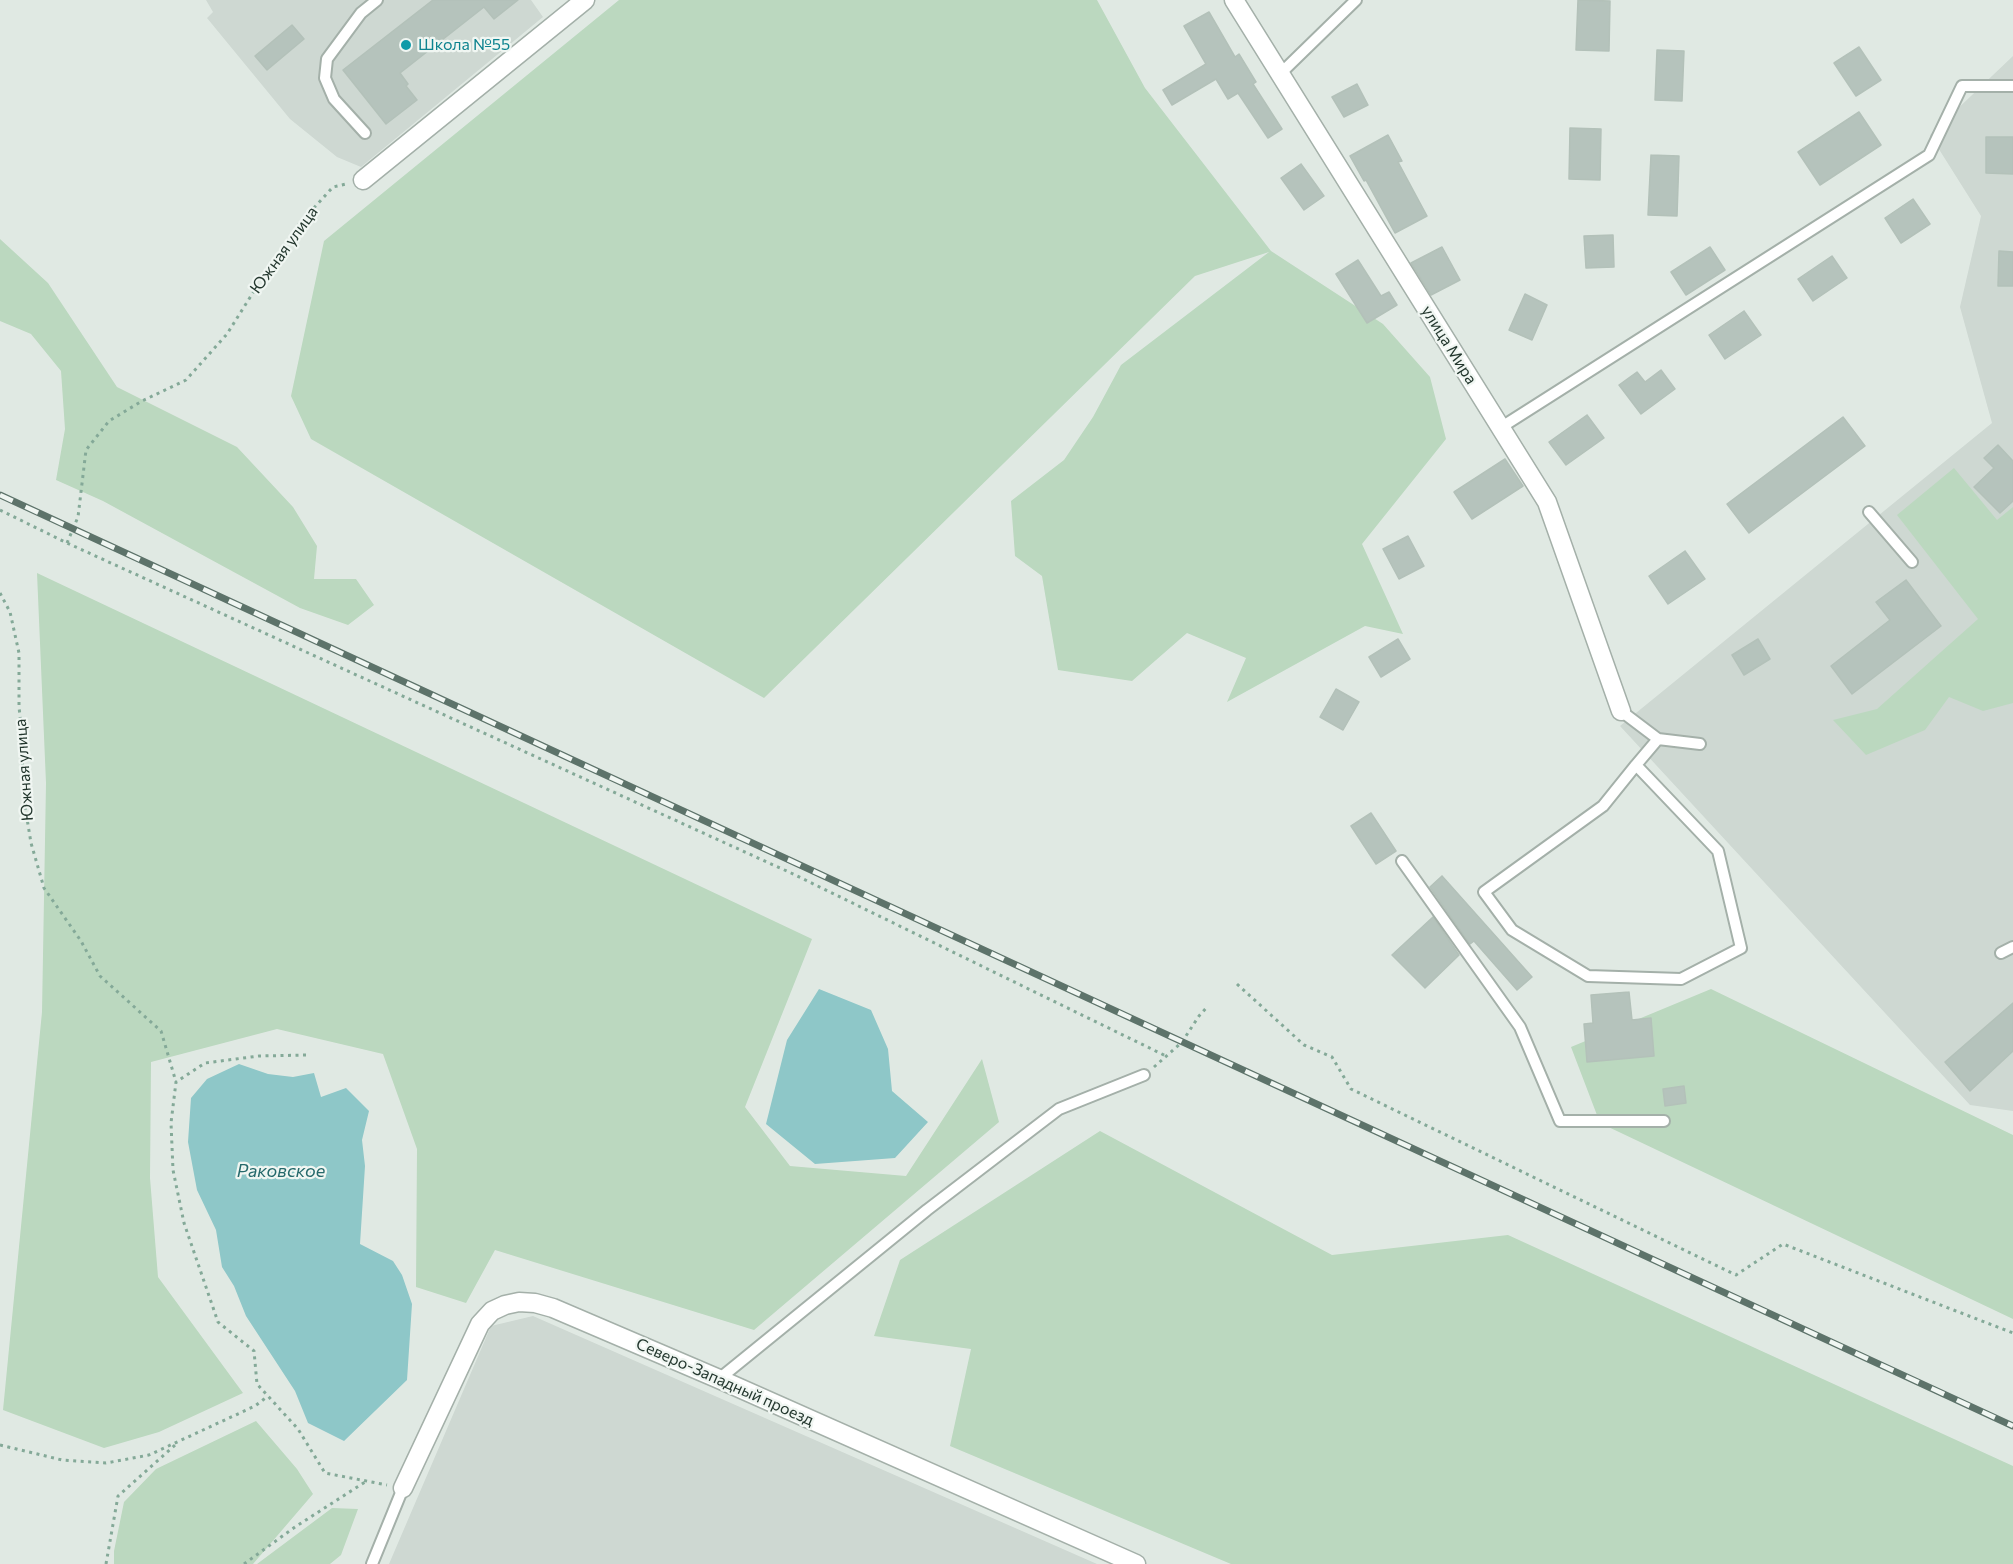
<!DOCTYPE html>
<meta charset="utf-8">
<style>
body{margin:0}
canvas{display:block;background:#e0e9e3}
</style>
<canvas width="2013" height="1564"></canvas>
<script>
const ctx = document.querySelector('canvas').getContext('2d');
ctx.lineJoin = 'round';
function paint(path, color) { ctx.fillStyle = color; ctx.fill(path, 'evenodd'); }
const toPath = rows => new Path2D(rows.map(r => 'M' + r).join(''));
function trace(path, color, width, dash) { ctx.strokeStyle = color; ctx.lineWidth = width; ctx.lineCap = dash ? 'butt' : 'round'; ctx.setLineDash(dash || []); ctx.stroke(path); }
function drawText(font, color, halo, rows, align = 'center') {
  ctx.font = font + ' Commissioner,sans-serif'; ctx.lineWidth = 4.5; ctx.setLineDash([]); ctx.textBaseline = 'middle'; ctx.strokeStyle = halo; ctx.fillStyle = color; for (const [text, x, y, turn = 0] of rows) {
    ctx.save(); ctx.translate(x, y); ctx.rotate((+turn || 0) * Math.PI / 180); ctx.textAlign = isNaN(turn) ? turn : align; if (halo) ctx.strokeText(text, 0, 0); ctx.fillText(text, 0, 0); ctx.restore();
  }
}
paint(toPath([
 [206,0,531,0,543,17,361,167,337,157,290,119,207,18,213,12],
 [2013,56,2013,1111,1970,1105,1620,726,1992,423,1960,307,1981,216,1930,135],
 [533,1316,1097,1564,389,1564,491,1326]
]), '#ced8d2');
paint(toPath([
 [619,0,1097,0,1145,88,1271,251,1383,324,1430,377,1446,439,1362,544,1403,634,1365,626,1227,702,1246,658,1187,633,1132,681,1058,670,1042,576,1015,556,1011,501,1064,460,1093,417,1121,365,1269,252,1195,276,764,698,311,439,291,396,324,241],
 [0,239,48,283,117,387,237,447,293,507,317,546,314,579,356,579,374,605,348,625,300,608,103,501,56,480,65,429,61,371,31,334,0,321],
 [1954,468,1997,520,2013,507,2013,703,1983,711,1949,697,1925,730,1866,755,1833,720,1877,709,1978,619,1897,515],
 [37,573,812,939,745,1107,790,1166,906,1176,982,1059,999,1122,754,1330,495,1250,466,1303,416,1287,417,1149,383,1054,277,1029,151,1062,150,1178,158,1277,243,1393,159,1432,104,1448,3,1410,42,1012,46,783],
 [1711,989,2013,1135,2013,1319,1600,1123,1571,1047],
 [1100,1131,1332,1255,1508,1235,2013,1466,2013,1564,1231,1564,950,1446,971,1349,874,1336,900,1260],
 [256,1421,297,1469,313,1494,253,1564,114,1564,114,1551,124,1502,156,1469],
 [332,1508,358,1509,341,1555,330,1564,257,1564]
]), '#bbd8bf');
paint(toPath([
 [819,989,871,1010,888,1049,892,1091,928,1122,895,1158,815,1164,766,1124,787,1040],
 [239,1064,268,1074,293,1077,314,1073,321,1097,346,1088,369,1111,362,1140,365,1166,360,1244,393,1261,402,1275,412,1304,407,1380,344,1441,308,1423,295,1391,246,1316,234,1286,222,1267,216,1230,197,1190,188,1142,191,1098,207,1079]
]), '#8ec7c8');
const building = toPath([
 [433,0,518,0,494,19,484,7,400,73,408,84,406,86,417,100,386,124,343,70,433,0],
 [1578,0,1610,1,1609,51,1576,50,1578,0],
 [1209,12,1235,57,1239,54,1256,82,1253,84,1282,129,1268,138,1238,93,1228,99,1216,79,1172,105,1163,90,1206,64,1184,26,1209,12],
 [292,25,304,39,267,70,255,56,292,25],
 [1859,47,1881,80,1856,96,1834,63,1859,47],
 [1657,50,1684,51,1682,101,1655,100,1657,50],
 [1357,84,1368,105,1344,117,1332,97,1357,84],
 [1859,112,1881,145,1820,185,1798,152,1859,112],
 [1570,128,1601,129,1600,180,1569,179,1570,128],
 [1388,135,1402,161,1398,162,1427,216,1395,233,1366,180,1364,181,1350,156,1388,135],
 [1986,137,2013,137,2013,174,1986,173,1986,137],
 [1651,155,1679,156,1677,216,1648,215,1651,155],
 [1301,164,1324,196,1304,210,1281,178,1301,164],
 [1913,199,1930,224,1901,243,1885,218,1913,199],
 [1613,235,1614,267,1586,268,1584,236,1613,235],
 [1442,247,1460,280,1431,295,1411,263,1442,247],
 [1710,247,1725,270,1686,295,1671,272,1710,247],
 [1999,251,2013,252,2013,286,1998,286,1999,251],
 [1832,256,1847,278,1813,301,1798,279,1832,256],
 [1358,260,1381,296,1389,292,1397,305,1367,323,1336,274,1358,260],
 [1525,294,1547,305,1532,340,1509,330,1525,294],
 [1744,311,1761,335,1725,359,1709,335,1744,311],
 [1661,370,1675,389,1641,414,1619,385,1637,372,1645,382,1661,370],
 [1587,415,1604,438,1566,465,1549,442,1587,415],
 [1843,417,1865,446,1749,533,1727,504,1843,417],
 [1998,445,2013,461,2013,501,2000,513,1974,487,1994,468,1984,458,1998,445],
 [1505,459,1523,486,1472,519,1454,492,1505,459],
 [1408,536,1424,566,1399,579,1383,549,1408,536],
 [1685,551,1705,579,1668,604,1649,576,1685,551],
 [1906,580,1941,626,1852,694,1831,666,1890,620,1876,602,1906,580],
 [1398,639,1410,659,1381,677,1369,657,1398,639],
 [1758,639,1770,659,1744,675,1732,655,1758,639],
 [1336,689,1359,702,1343,730,1320,717,1336,689],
 [1371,813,1396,851,1376,864,1351,826,1371,813],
 [1442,876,1532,977,1517,990,1474,941,1470,944,1430,887,1442,876],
 [1433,917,1459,955,1425,988,1392,955,1433,917],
 [1629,992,1632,1020,1651,1018,1654,1056,1587,1062,1584,1024,1593,1023,1591,995,1629,992],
 [2013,1003,2013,1051,1970,1091,1945,1062,2013,1003],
 [1684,1086,1686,1103,1665,1106,1663,1089,1684,1086]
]);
paint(building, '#b5c3bc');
trace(building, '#b3c1b9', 1.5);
const lane = toPath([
 [1280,74,1356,0],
 [365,133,334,99,325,78,327,59,361,13,377,0],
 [1500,428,1929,155,1962,86,2013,86],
 [1869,512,1912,562],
 [1621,711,1658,739,1700,744],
 [1636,765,1718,851,1741,948,1681,979,1588,976,1512,930,1484,892,1603,806,1636,765,1658,739],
 [1402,861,1520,1027,1560,1121,1664,1121],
 [2001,953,2013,947],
 [719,1379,927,1210,1059,1109,1144,1075],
 [372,1564,403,1488]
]);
const street = toPath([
 [1234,0,1547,502,1621,711],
 [363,180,585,0],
 [403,1488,480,1324,492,1311,505,1305,519,1302,535,1303,553,1308,719,1379,1136,1564]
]);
trace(lane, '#a4b0a9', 14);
trace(street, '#a4b0a9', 21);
trace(toPath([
 [0,510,67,543,791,873,1168,1057],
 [67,543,78,517,86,450,109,421,142,401,186,380,227,334,261,280,300,223,333,187,346,184],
 [0,593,10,612,19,653,19,707,22,734,23,794,31,843,44,888,81,941,100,976,161,1031,176,1082],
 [1237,984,1304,1045,1332,1057,1351,1089,1736,1275,1783,1244,2013,1333],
 [306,1055,259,1056,205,1063,176,1082,171,1123,173,1170,184,1223,218,1322,254,1351,257,1384,298,1429,325,1473,387,1485],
 [1154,1067,1182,1042,1199,1016,1208,1006],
 [0,1445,62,1460,106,1463,149,1455,255,1406,268,1396],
 [106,1564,118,1496,175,1445],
 [244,1564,295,1527,365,1482]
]), '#84a998', 3, [3, 4.5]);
trace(lane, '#fff', 10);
trace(street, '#fff', 18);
const rail = toPath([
 [0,495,2013,1426]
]);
trace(rail, '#5d736a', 7);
trace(rail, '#f0f6f2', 4.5, [14]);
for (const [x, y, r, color] of [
 [406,45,6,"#0f9aa8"]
]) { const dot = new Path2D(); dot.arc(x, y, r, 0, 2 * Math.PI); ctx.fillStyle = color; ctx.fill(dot); trace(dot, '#f0f6f2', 2); }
drawText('16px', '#0d838f', '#f0f6f2', [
 ["Школа №55",418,45]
], 'left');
drawText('16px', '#23372e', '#f0f6f2', [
 ["Южная улица",284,250,-54],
 ["улица Мира",1449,345,58],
 ["Южная улица",24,770,-94],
 ["Северо-Западный проезд",725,1382,24]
]);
drawText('italic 18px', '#25696b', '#f0f6f2', [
 ["Раковское",281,1171]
]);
</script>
